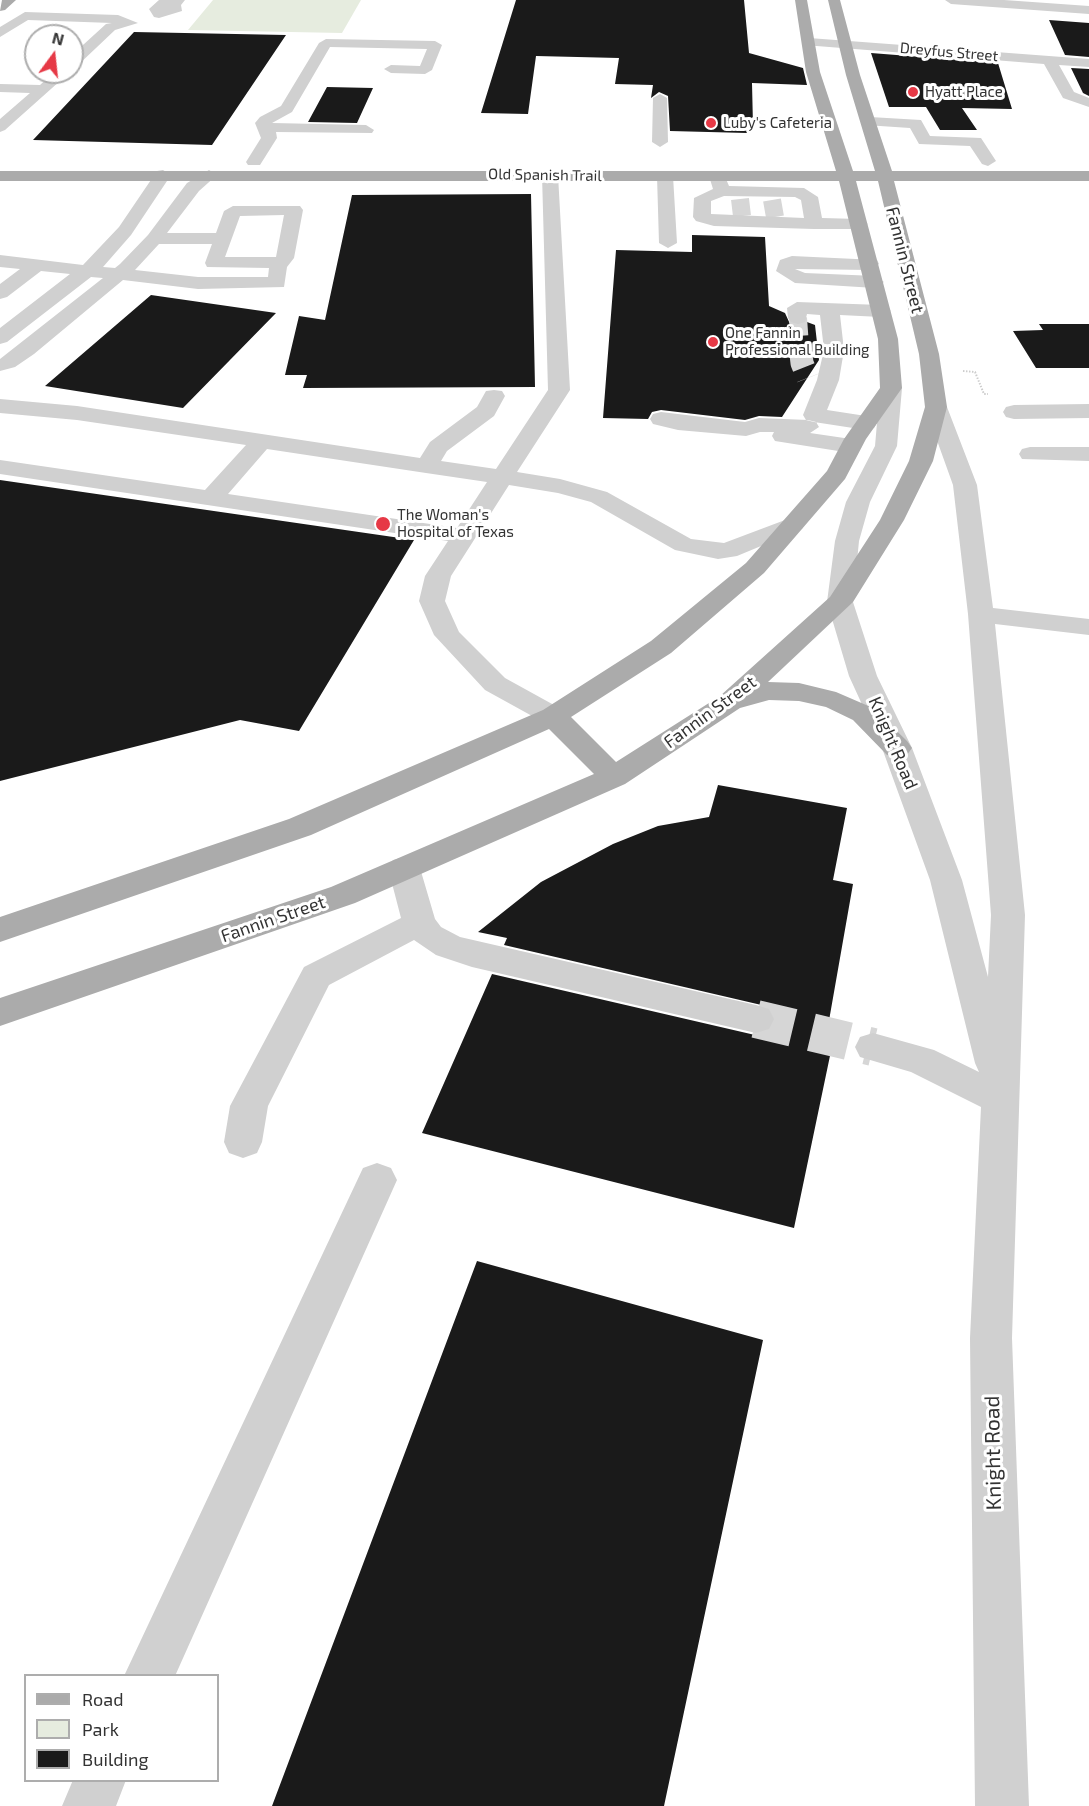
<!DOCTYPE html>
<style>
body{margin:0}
#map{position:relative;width:1089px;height:1806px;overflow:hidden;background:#fff;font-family:"Exo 2",sans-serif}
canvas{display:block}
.legend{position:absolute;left:24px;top:1674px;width:195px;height:108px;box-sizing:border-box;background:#fff;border:2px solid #adadad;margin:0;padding:8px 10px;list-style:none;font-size:18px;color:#333}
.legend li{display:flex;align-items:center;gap:12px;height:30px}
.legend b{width:30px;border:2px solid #adadad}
.north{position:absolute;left:24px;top:24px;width:60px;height:60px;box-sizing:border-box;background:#fff;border:2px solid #adadad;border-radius:50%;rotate:15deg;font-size:16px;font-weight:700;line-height:24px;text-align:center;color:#333}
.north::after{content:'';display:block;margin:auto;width:21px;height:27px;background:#e63946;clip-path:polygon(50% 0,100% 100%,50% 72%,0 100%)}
</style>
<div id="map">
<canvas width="1089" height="1806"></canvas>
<ul class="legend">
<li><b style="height:8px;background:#ababab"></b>Road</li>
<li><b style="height:16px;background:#e6ecdf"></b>Park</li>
<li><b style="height:16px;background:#1a1a1a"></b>Building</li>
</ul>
<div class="north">N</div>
</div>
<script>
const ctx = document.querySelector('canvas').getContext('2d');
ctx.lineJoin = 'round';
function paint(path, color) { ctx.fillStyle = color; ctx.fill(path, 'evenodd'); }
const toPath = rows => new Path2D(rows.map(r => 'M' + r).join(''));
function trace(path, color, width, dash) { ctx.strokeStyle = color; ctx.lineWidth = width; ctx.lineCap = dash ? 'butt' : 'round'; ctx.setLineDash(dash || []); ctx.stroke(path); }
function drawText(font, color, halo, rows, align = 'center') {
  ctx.font = font + ' "Exo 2",sans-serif'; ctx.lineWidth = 6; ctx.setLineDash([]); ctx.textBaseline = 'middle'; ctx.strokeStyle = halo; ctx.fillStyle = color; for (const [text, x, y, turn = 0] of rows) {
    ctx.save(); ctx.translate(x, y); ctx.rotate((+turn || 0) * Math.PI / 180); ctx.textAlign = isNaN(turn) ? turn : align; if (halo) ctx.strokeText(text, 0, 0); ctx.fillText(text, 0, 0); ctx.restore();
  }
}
paint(toPath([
 [213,0,361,0,342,33,188,30]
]), '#e6ecdf');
paint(toPath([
 [516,0,744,0,749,53,803,68,807,85,752,83,753,126,747,126,747,133,670,131,668,96,659,92,651,98,653,85,615,84,619,58,536,56,528,114,481,113],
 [1049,20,1089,23,1089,57,1065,55],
 [134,32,286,35,212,145,33,140],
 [871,53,998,63,1012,109,962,108,977,130,940,130,926,107,889,107],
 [1071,68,1089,69,1089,96,1083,93],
 [327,87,373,88,357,123,308,122],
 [531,194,535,387,303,388,307,375,285,375,299,316,325,320,352,195],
 [692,235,765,237,769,306,785,313,790,324,799,326,807,322,815,325,819,360,782,417,759,416,745,420,661,410,652,412,648,419,603,418,616,250,692,252],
 [151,295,276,313,183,408,45,386],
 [1039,324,1089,324,1089,368,1036,368,1013,331,1043,330],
 [0,480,414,540,299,731,240,720,0,781],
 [718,785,847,808,833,880,853,884,824,1049,831,1051,794,1228,422,1133,492,974,755,1035,771,1030,776,1018,770,1007,504,945,507,938,478,932,541,882,613,844,658,826,709,817],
 [477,1261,763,1340,664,1806,272,1806]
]), '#1a1a1a');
trace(toPath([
 [740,199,742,216],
 [772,200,775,217],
 [798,318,800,346]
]), '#d6d6d6', 18, [18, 9]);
trace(toPath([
 [800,345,802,363,808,378]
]), '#d6d6d6', 23, [23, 11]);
trace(toPath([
 [756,1019,873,1047]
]), '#d6d6d6', 38, [38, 19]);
trace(toPath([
 [963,371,975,372,984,394,988,394]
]), '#cdcdcd', 2, [1.5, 1.5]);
paint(toPath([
 [159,0,185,0,181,5,182,11,159,18,154,17,149,9,159,0],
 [945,0,1004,0,1089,6,1089,14,951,4,945,0],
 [25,12,118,15,138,23,115,30,77,66,72,67,72,55,106,24,112,23,28,20,0,37,0,27,25,12],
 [809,38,1089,59,1089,67,1059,65,1074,92,1089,98,1089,107,1063,98,1044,64,804,45,804,39,809,38],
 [326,39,435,41,442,45,432,70,425,74,391,73,384,69,391,65,420,66,427,49,330,47,292,112,272,123,366,125,374,130,372,133,276,132,277,138,260,165,248,165,246,162,261,138,255,123,260,117,281,106,319,43,326,39],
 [54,72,70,72,5,130,0,132,0,119,30,93,0,92,0,84,40,85,54,72],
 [660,94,667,98,668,142,660,147,652,142,653,98,660,94],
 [870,117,921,120,930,136,981,138,996,161,988,166,982,164,970,146,919,144,910,128,865,125,862,122,870,117],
 [163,170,171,175,131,235,103,267,115,268,120,264,148,235,187,183,209,170,217,175,199,191,167,233,216,233,224,211,233,206,300,206,303,210,294,258,287,267,284,287,198,289,123,280,34,354,15,367,0,371,0,359,103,278,91,277,7,342,0,344,0,328,70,274,41,271,7,297,0,299,0,284,20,269,0,267,0,255,83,265,119,227,157,171,163,170],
 [284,215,276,257,225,257,240,216,284,215],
 [159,244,212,244,205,263,207,267,269,268,268,277,198,277,135,270,159,244],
 [550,170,558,175,570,390,517,472,560,479,607,492,691,539,724,543,793,517,802,519,805,524,802,529,737,556,718,559,675,550,591,502,558,493,509,485,451,576,445,601,459,632,505,678,563,710,567,716,563,722,553,725,543,722,485,690,434,635,419,601,425,576,448,541,0,474,0,460,205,490,246,445,77,420,0,413,0,399,77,406,420,458,430,442,477,407,486,391,494,390,502,391,505,396,494,416,447,451,441,461,496,469,548,390,542,175,550,170],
 [267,449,426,473,487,482,457,528,228,494,267,449],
 [665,171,673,176,677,243,668,248,659,243,657,176,665,171],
 [717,171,723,172,729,186,804,188,818,197,822,218,859,219,868,224,859,229,814,229,714,226,696,221,693,217,694,198,713,189,709,176,717,171],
 [724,196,795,197,801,200,804,218,711,214,711,201,724,196],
 [792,256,877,260,879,264,870,270,795,269,805,273,875,276,884,282,875,288,795,283,776,271,780,260,792,256],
 [797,302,881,305,891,311,881,317,840,315,844,350,839,380,827,410,866,416,874,418,877,423,880,388,883,383,891,382,899,383,902,388,897,446,870,502,859,541,853,602,877,676,912,748,962,880,988,977,991,915,968,614,953,485,925,407,928,402,936,400,944,402,947,407,977,485,993,608,1089,619,1089,635,995,624,1025,915,1012,1338,1029,1806,975,1806,970,1338,981,1107,911,1072,860,1057,855,1047,860,1037,873,1033,934,1050,979,1072,975,1063,930,880,882,748,849,676,827,602,835,541,846,502,875,446,877,423,874,428,866,430,814,422,806,420,803,415,817,380,824,350,820,315,807,314,805,322,798,324,791,322,788,318,787,308,797,302],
 [1089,404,1089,418,1014,419,1006,417,1003,412,1006,407,1014,405,1089,404],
 [661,412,745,422,759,418,808,420,816,422,819,427,810,433,851,439,859,441,862,446,859,451,851,453,775,441,772,436,774,432,760,432,746,436,678,430,653,424,650,419,653,414,661,412],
 [1030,447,1089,447,1089,461,1022,459,1019,454,1022,449,1030,447],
 [404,857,415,860,420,868,435,919,441,927,460,937,756,1005,769,1009,774,1019,769,1029,756,1033,472,967,436,955,414,940,329,985,268,1106,262,1142,257,1153,243,1158,229,1153,224,1142,230,1106,304,967,401,918,388,868,393,860,404,857],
 [377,1163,391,1168,397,1180,175,1676,124,1676,363,1168,377,1163],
 [73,1780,126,1780,116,1806,62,1806,73,1780]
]), '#d0d0d0');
paint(toPath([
 [16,0,5,10,0,11,2,0,16,0],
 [795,0,807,0,820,72,853,171,875,171,846,75,828,0,840,0,860,75,892,171,1089,171,1089,181,894,181,939,354,947,407,933,461,904,520,853,602,768,682,799,683,836,692,873,708,907,741,912,748,907,755,897,757,887,755,853,720,826,707,799,701,769,700,740,708,625,784,355,903,0,1026,0,998,331,887,594,774,549,729,311,835,0,942,0,917,289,819,543,710,651,641,746,563,827,471,844,439,880,388,878,339,839,181,0,181,0,171,836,171,806,72,795,0],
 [856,181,878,181,919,354,925,407,909,461,880,520,830,597,720,696,616,762,571,717,671,653,764,573,845,479,866,439,902,388,898,339,856,181]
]), '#ababab');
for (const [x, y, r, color] of [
 [913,92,6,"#e63946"],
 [711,123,6,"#e63946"],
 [713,342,6,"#e63946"],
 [383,524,8,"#e63946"]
]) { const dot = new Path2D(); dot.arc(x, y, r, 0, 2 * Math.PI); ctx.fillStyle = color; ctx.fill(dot); trace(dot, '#fff', 2); }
drawText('15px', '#333', '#fff', [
 ["Dreyfus Street",949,52,5],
 ["Old Spanish Trail",545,175,1]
]);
drawText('15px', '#333', '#fff', [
 ["Hyatt Place",925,92],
 ["Luby's Cafeteria",723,123],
 ["One Fannin",725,333],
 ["Professional Building",725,350],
 ["The Woman's",397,515],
 ["Hospital of Texas",397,532]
], 'left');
drawText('18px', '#333', '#fff', [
 ["Fannin Street",905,260,76],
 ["Fannin Street",710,712,-36],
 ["Knight Road",893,743,67],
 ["Fannin Street",273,919,-19]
]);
drawText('21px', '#333', '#fff', [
 ["Knight Road",993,1453,-91]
]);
</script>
